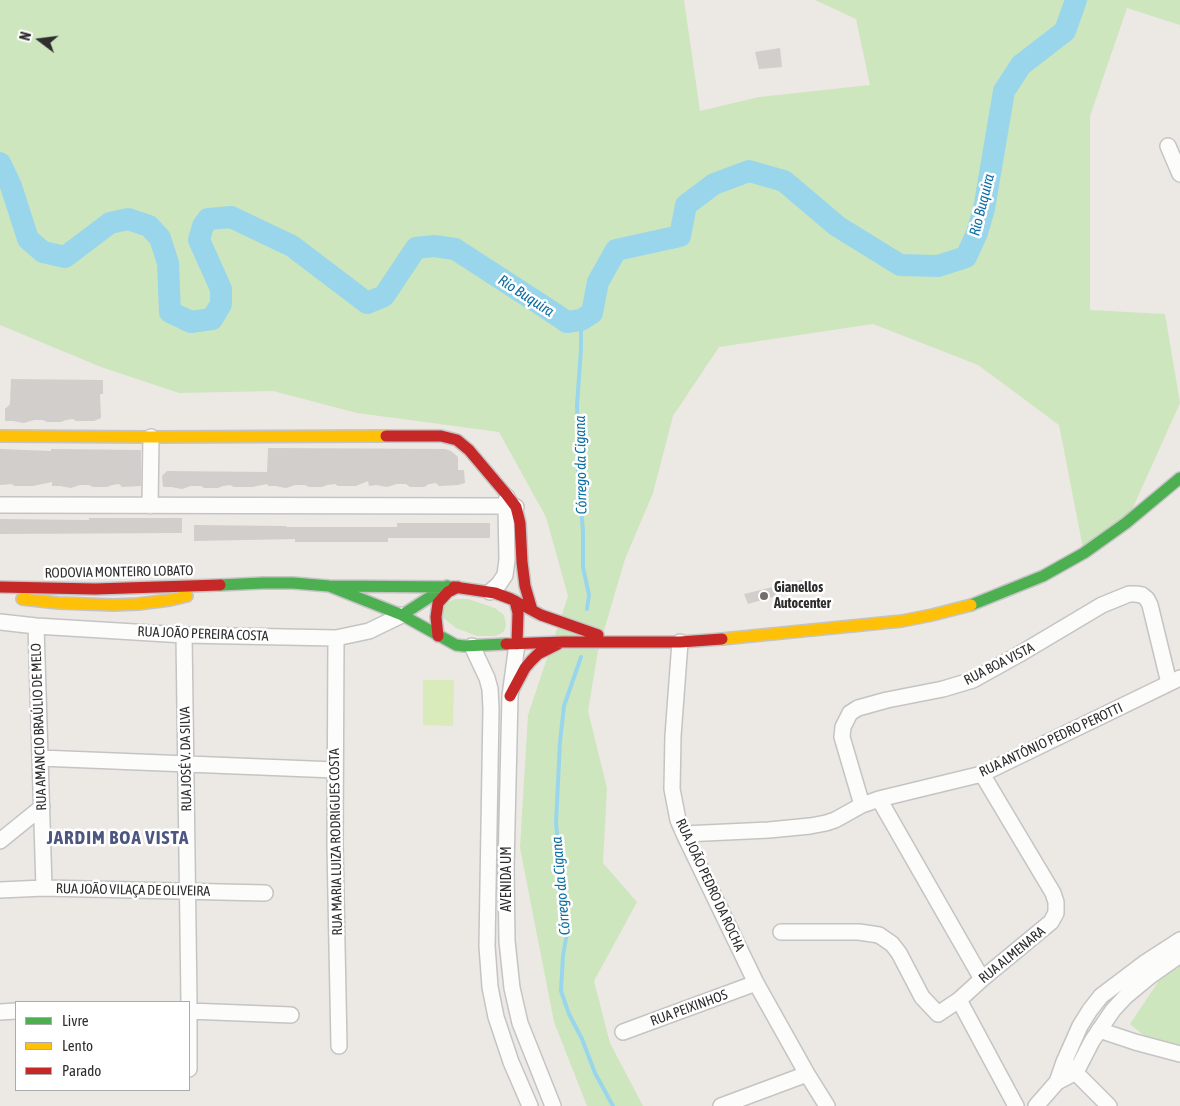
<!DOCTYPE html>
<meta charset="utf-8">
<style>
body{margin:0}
#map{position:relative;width:1180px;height:1106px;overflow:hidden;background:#ece8e4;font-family:"Asap Condensed",sans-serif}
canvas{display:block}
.legend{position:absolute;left:15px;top:1001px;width:175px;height:90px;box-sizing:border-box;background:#fff;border:1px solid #ababab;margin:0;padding:6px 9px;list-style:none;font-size:15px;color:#2e2e2e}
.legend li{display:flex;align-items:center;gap:10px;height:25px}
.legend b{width:25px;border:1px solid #ababab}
.north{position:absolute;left:15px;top:15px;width:50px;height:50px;-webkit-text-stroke:4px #fff;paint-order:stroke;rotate:285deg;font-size:14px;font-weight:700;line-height:20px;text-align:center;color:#2e2e2e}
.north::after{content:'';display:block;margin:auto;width:18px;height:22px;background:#2e2e2e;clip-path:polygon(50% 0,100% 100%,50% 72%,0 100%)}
</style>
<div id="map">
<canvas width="1180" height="1106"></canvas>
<ul class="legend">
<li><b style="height:6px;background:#4caf50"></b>Livre</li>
<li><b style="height:6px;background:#ffc107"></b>Lento</li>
<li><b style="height:6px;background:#c62828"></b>Parado</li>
</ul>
<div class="north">N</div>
</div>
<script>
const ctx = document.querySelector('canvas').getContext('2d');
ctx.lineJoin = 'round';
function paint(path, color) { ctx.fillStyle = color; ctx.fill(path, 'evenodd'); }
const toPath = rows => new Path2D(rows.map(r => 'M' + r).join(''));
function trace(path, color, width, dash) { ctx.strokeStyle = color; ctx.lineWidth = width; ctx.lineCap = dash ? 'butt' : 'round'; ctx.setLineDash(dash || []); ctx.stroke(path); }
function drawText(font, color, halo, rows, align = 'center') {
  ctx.font = font + ' "Asap Condensed",sans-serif'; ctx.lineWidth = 5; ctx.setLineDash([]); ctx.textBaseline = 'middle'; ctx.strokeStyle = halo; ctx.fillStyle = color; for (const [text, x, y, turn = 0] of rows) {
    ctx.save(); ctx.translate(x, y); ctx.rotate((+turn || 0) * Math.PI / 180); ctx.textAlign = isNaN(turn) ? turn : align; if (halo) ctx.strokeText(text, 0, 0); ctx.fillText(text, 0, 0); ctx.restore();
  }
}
paint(toPath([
 [0,0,684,0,700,111,759,97,870,85,856,19,815,0,1180,0,1180,25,1127,8,1090,116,1090,310,1165,314,1180,403,1126,523,1084,553,1059,425,978,365,873,324,719,347,673,416,653,493,625,559,598,651,588,711,607,788,603,863,637,902,594,981,610,1043,643,1106,587,1106,554,1022,520,848,528,715,568,596,546,517,499,432,357,413,273,391,179,393,101,367,0,325],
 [454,599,468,599,495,608,504,615,506,625,504,631,500,634,495,636,477,636,456,628,442,617,444,605],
 [1180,965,1180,1049,1148,1039,1130,1024,1160,979]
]), '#cee6be');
paint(toPath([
 [423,680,454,680,453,726,423,725]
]), '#d9eabb');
trace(toPath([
 [581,320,581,349,577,405,578,469,583,532,583,567,589,595,587,609],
 [581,657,564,706,560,742,556,823,560,862,566,899,568,928,563,955,561,991,569,1014,582,1039,595,1073,613,1106]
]), '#99d6ec', 4);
trace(toPath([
 [0,163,11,186,28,239,43,252,65,257,110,223,128,219,149,226,160,238,168,263,170,312,191,322,212,319,221,304,221,289,199,240,203,226,208,219,231,217,292,246,367,303,384,296,416,248,434,246,455,249,543,306,567,322,581,320,592,313,598,282,616,250,680,236,686,205,714,184,749,171,784,181,837,226,900,265,938,266,966,257,977,233,984,209,1004,91,1021,65,1065,31,1076,0]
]), '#99d6ec', 22);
paint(toPath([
 [780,48,782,67,759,69,755,52],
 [11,379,103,380,103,394,100,394,101,418,94,421,76,421,73,419,66,420,61,422,47,422,43,420,34,420,24,423,13,421,5,421,5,409,10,404],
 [268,448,445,449,451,451,458,457,458,470,464,470,465,483,458,485,439,486,436,483,429,484,424,487,410,487,406,484,397,484,387,487,376,485,369,486,368,481,356,486,338,486,335,484,327,485,322,487,309,487,305,485,295,485,286,488,275,486,268,486,267,484,252,487,234,487,230,485,223,486,218,488,204,488,201,486,191,486,182,489,171,487,163,487,162,476,167,471,267,472],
 [0,449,51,451,51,449,141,450,141,486,122,487,119,484,112,485,107,487,93,487,89,485,80,485,71,488,60,486,52,486,52,482,33,486,14,486,12,484,0,485],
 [89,518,182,518,182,533,0,534,0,519,89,520],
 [397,523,490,523,490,538,388,538,388,542,295,542,295,539,194,541,194,525,286,526,287,527,397,527],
 [802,580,804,588,748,604,744,594]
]), '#d1cecb');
const street = toPath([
 [1168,146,1180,174],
 [0,505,497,506,516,507],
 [150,506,151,437],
 [490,592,499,584,505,575,507,560,506,506,507,497],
 [0,622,36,626,184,635,336,638,369,631,402,615],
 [36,626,44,888],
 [184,635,189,1002],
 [336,638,335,846,339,1046],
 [680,642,673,736,672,789,678,820,684,834,756,983,807,1074,827,1106],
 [517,644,510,696,506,868,507,941,512,988,520,1023,553,1106],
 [472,646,487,678,490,689,491,709,487,946,490,987,496,1017,511,1062,530,1106],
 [40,758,335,770],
 [982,774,1053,893,1056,902,1056,913,1051,922,982,979,959,1000,1016,1106],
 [879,799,982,979],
 [862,805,842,737,843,727,850,713,858,708,887,700,943,689,973,680,1018,655,1102,605,1129,594,1136,594,1142,595,1147,599,1150,605,1169,683],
 [684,834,769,830,810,826,826,823,835,820,862,805,879,799,982,774,1180,678],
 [0,841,42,807],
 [0,890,44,888,265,893],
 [781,932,859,932,879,935,892,944,899,953,922,997,938,1014,959,1000],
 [189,1011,291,1015],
 [0,1012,16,1011],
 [189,1016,189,1069],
 [1099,1030,1135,1042,1180,1054],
 [623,1032,756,983],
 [1069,1066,1109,1106],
 [1057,1082,1064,1062,1080,1026,1090,1010,1101,996,1146,962,1180,940],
 [721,1106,807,1074],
 [1036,1106,1057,1082,1076,1072,1092,1041,1113,1010,1126,996,1149,977,1180,955]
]);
const fast = toPath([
 [220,585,263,583,293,583,329,586,454,587],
 [329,586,402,615,456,645,464,646,506,644],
 [971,605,1043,576,1084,553,1126,523,1180,478],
 [402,615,447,586]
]);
const slow = toPath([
 [0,436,151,437,386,436],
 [22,599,58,603,114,605,138,604,170,600,187,596],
 [722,639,902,621,932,615,971,605]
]);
const jam = toPath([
 [386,436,441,436,457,440,469,450,507,495,516,507,520,523,522,562,525,586,532,610],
 [0,587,95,589,220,585],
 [454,587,495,593,511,599,541,615,598,635],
 [515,601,518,613,517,644],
 [438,636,436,617,438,603,448,592,458,587],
 [506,644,563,642,680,642,722,639],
 [510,696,525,668,531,661,538,654,558,644]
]);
trace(street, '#c5c4c5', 18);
trace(fast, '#c5c4c5', 14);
trace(slow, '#c5c4c5', 14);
trace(jam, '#c5c4c5', 14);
trace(street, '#fcfcfb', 15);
trace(fast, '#4caf50', 11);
trace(slow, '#ffc107', 11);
trace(jam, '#c62828', 11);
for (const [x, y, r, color] of [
 [764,596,5,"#706f6e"]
]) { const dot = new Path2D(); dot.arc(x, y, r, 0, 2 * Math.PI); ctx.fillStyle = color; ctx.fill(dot); trace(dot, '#fff', 2); }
drawText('14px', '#2e2e2e', '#fff', [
 ["RODOVIA MONTEIRO LOBATO",119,572,-1],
 ["RUA JOÃO PEREIRA COSTA",203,634,2],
 ["RUA BOA VISTA",999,664,-27],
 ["RUA AMANCIO BRAÚLIO DE MELO",39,727,-92],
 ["RUA ANTÔNIO PEDRO PEROTTI",1051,740,-25],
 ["RUA JOSÉ V. DA SILVA",186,759,-91],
 ["RUA MARIA LUIZA RODRIGUES COSTA",336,842,-91],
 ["AVENIDA UM",507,879,-90],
 ["RUA JOÃO PEDRO DA ROCHA",710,885,65],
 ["RUA JOÃO VILAÇA DE OLIVEIRA",133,890,1],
 ["RUA ALMENARA",1012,955,-39],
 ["RUA PEIXINHOS",689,1008,-20]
]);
drawText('bold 14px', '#2e2e2e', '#fff', [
 ["Gianellos",774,588],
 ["Autocenter",774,604]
], 'left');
drawText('italic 15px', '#0d6fa3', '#fff', [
 ["Rio Buquira",982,205,-76],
 ["Rio Buquira",526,296,33],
 ["Córrego da Cigana",581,465,-91],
 ["Córrego da Cigana",561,886,-95]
]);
ctx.letterSpacing = '1px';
drawText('bold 19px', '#4d5680', '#fff', [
 ["JARDIM BOA VISTA",118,838]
]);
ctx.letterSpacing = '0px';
</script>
